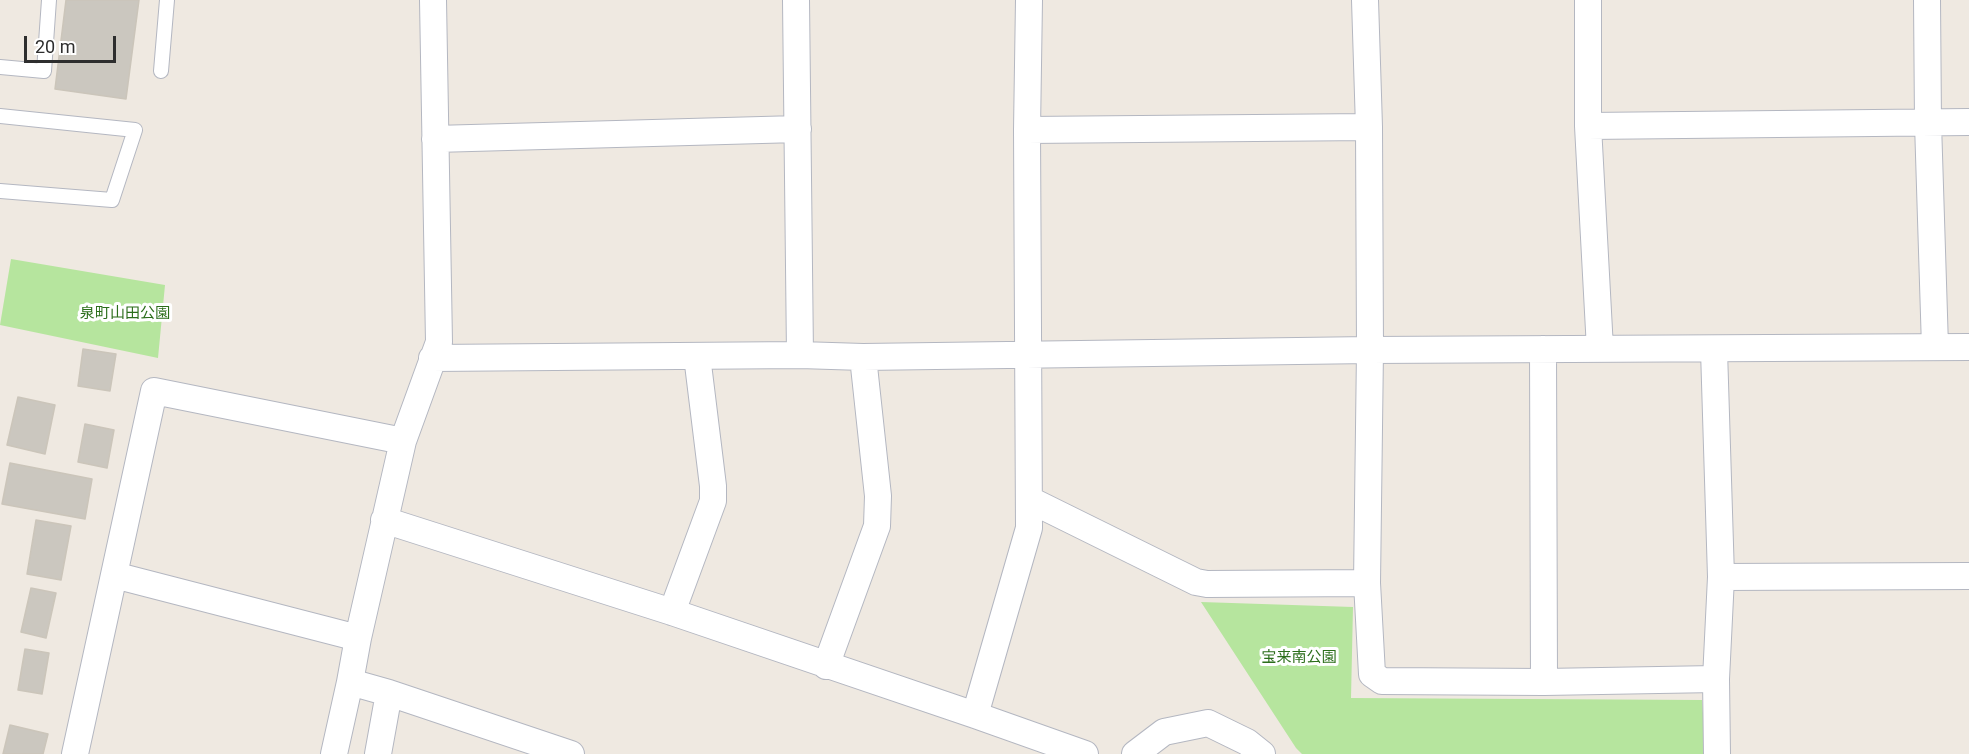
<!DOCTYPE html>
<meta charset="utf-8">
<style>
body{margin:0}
#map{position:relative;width:1969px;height:754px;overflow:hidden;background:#efe9e1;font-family:Roboto,sans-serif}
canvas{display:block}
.scale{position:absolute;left:24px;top:36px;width:92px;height:27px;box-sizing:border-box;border:3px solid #2e2e2e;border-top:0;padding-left:8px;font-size:18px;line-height:21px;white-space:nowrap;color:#2e2e2e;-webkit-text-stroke:4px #fff;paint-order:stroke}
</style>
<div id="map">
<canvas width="1969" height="754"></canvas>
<div class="scale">20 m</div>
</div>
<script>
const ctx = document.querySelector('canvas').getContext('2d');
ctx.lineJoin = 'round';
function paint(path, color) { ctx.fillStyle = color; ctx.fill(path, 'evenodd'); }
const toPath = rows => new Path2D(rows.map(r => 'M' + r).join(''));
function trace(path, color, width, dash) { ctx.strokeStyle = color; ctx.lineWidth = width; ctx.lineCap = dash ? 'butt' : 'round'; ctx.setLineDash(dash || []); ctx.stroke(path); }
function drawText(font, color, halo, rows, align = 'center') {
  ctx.font = font + ' Roboto,"Noto Sans JP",sans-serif'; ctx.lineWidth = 6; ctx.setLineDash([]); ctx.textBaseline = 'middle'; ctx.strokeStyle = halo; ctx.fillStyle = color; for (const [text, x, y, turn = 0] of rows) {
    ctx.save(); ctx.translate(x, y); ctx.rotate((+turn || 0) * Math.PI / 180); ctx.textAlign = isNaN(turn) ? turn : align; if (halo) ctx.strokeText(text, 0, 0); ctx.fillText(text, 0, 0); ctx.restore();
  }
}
paint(toPath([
 [11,259,165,285,158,358,0,325],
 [1201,602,1353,607,1351,698,1702,700,1706,754,1302,754,1296,748]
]), '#b6e59e');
const building = toPath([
 [66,0,139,0,126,99,55,89,66,0],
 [83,349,116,354,110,391,78,386,83,349],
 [18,397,55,405,45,454,7,445,18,397],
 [85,424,114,430,107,468,78,462,85,424],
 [10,463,92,479,85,519,2,504,10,463],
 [36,520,71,526,61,580,27,574,36,520],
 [31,588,56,593,46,638,21,632,31,588],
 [25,649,49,653,42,694,18,690,25,649],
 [10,725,48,734,43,754,3,754,10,725]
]);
paint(building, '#cbc7bf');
trace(building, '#cbc5ba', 1.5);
const service = toPath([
 [0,67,44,71,49,0],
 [161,71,167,0],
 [0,116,135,130,112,200,0,191]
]);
const minor = toPath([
 [796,0,800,355],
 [1365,0,1369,127,1370,350,1367,583,1372,674,1382,681,1544,682,1716,679],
 [1588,0,1588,126,1600,349],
 [1927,0,1928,123,1935,347],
 [1588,126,1969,122],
 [1027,130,1369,127],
 [435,139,798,129],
 [1543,349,1544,682],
 [1714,350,1721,577,1716,679,1717,754],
 [432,358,800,355,863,357,1370,350,1969,347],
 [1030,500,1196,582,1207,584,1367,583],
 [384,520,672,612,975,715,1085,754],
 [114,575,358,638],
 [1721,577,1969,576],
 [672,612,713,501,713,486,697,356],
 [826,666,877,526,878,496,863,357],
 [350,682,389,693,571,754],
 [975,715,1029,528,1027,130,1029,0],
 [75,754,154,391,403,441],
 [334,754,350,682,358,638,403,441,439,342,433,0],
 [378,754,389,693],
 [1135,754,1164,732,1208,723,1247,742,1262,754]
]);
trace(service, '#b4b7c1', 16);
trace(minor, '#b4b7c1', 28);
trace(service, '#fff', 14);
trace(minor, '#fff', 26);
drawText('15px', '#2c6e1b', '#fff', [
 ["泉町山田公園",125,314],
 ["宝来南公園",1299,658]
]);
</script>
